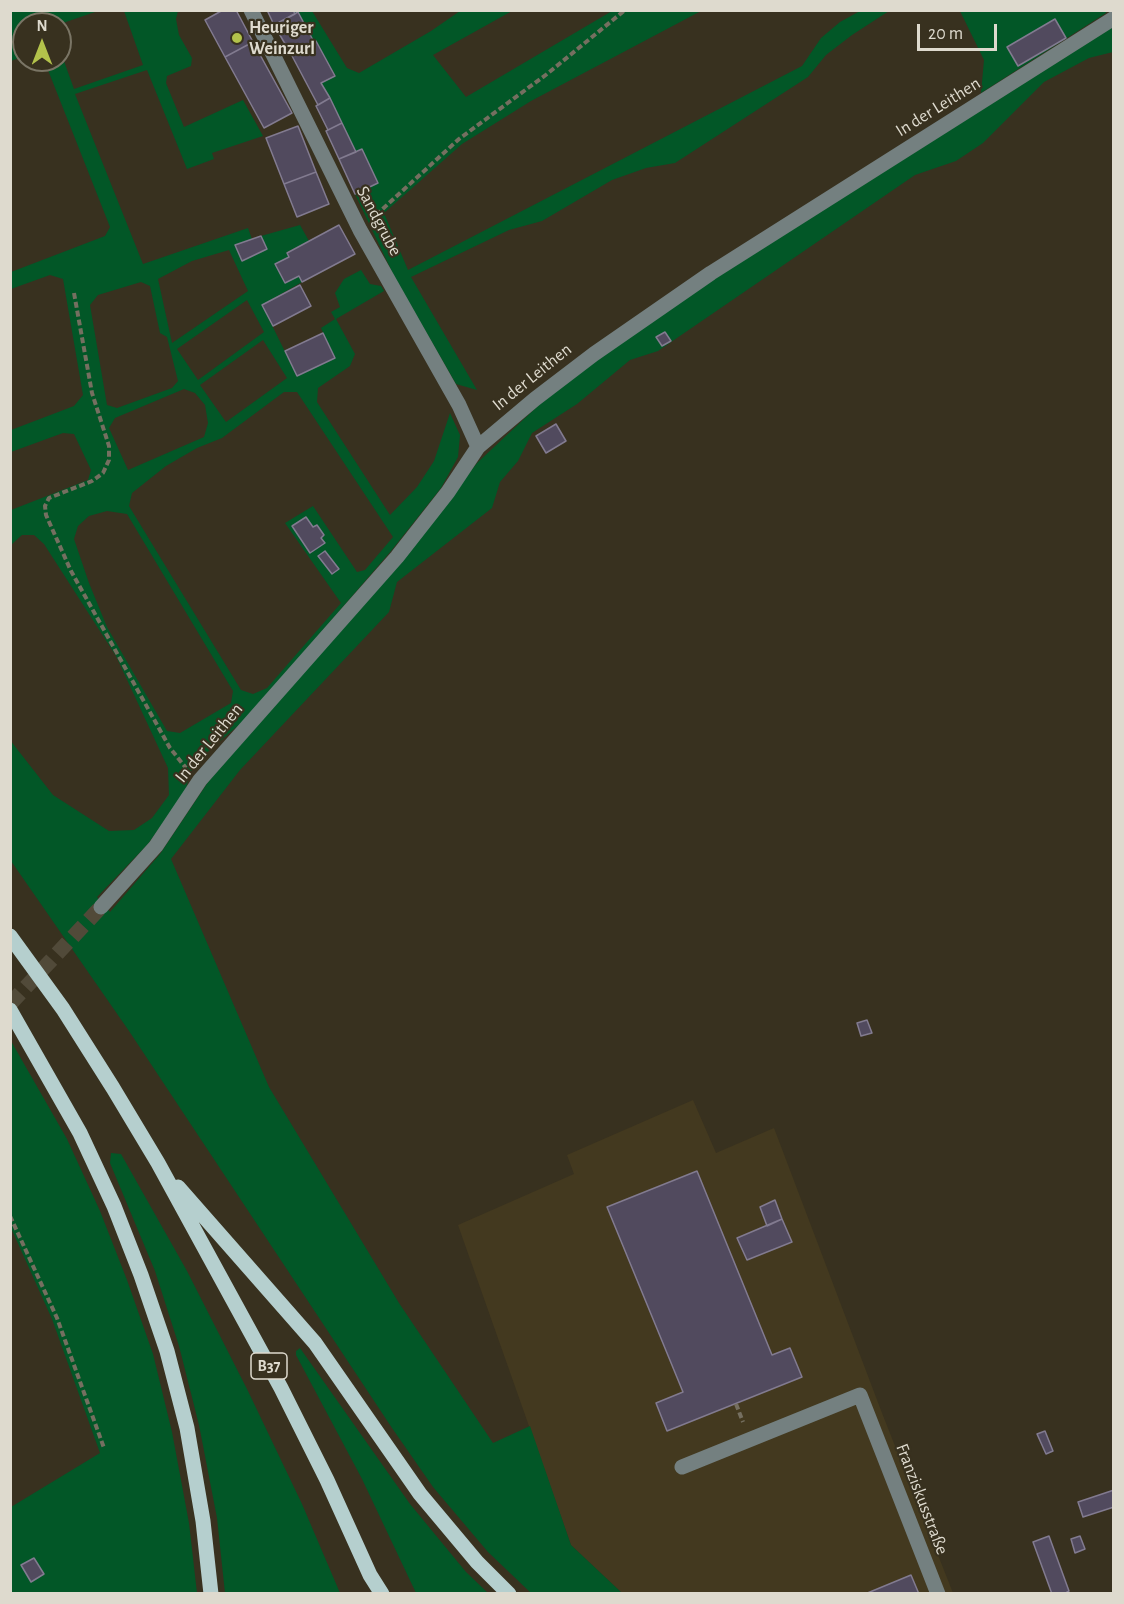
<!DOCTYPE html>
<meta charset="utf-8">
<style>
body{margin:0}
#map{position:relative;width:1124px;height:1604px;overflow:hidden;background:#38311f;font-family:"Alegreya Sans",sans-serif}
canvas{display:block}
.frame{position:absolute;inset:0;border:12px solid #dedace;pointer-events:none}
.north{position:absolute;left:12px;top:12px;width:60px;height:60px;box-sizing:border-box;background:#38311f;border:2px solid #7a7565;border-radius:50%;rotate:0deg;font-size:16px;font-weight:700;line-height:24px;text-align:center;color:#dedace}
.north::after{content:'';display:block;margin:auto;width:21px;height:27px;background:#b3c24b;clip-path:polygon(50% 0,100% 100%,50% 72%,0 100%)}
.scale{position:absolute;left:917px;top:24px;width:80px;height:27px;box-sizing:border-box;border:3px solid #dedace;border-top:0;padding-left:8px;font-size:18px;line-height:21px;white-space:nowrap;color:#dedace;-webkit-text-stroke:4px #38311f;paint-order:stroke}
</style>
<div id="map">
<canvas width="1124" height="1604"></canvas>
<div class="frame"></div>
<div class="north">N</div>
<div class="scale">20 m</div>
</div>
<script>
const ctx = document.querySelector('canvas').getContext('2d');
ctx.lineJoin = 'round';
function paint(path, color) { ctx.fillStyle = color; ctx.fill(path, 'evenodd'); }
const toPath = rows => new Path2D(rows.map(r => 'M' + r).join(''));
function trace(path, color, width, dash) { ctx.strokeStyle = color; ctx.lineWidth = width; ctx.lineCap = dash ? 'butt' : 'round'; ctx.setLineDash(dash || []); ctx.stroke(path); }
function drawText(font, color, halo, rows, align = 'center') {
  ctx.font = font + ' "Alegreya Sans",sans-serif'; ctx.lineWidth = 4.5; ctx.setLineDash([]); ctx.textBaseline = 'middle'; ctx.strokeStyle = halo; ctx.fillStyle = color; for (const [text, x, y, turn = 0] of rows) {
    ctx.save(); ctx.translate(x, y); ctx.rotate((+turn || 0) * Math.PI / 180); ctx.textAlign = isNaN(turn) ? turn : align; if (halo) ctx.strokeText(text, 0, 0); ctx.fillText(text, 0, 0); ctx.restore();
  }
}
paint(toPath([
 [693,1100,716,1153,774,1128,882,1413,953,1593,622,1593,571,1545,458,1225,574,1174,567,1155]
]), '#43391f');
paint(toPath([
 [1105,10,1106,13,981,93,984,60,960,11],
 [10,11,11,10,98,11,60,24,24,24,24,56,11,61],
 [124,11,178,11,176,19,179,35,192,58,191,66,167,76,166,83,184,127,243,100,263,136,212,153,214,159,187,169,147,70,75,94,143,264,248,228,252,239,235,245,243,261,267,249,261,236,300,225,309,241,287,252,289,257,275,264,285,283,299,276,302,282,262,305,297,376,335,358,321,328,335,319,331,312,340,307,335,293,344,279,361,270,370,284,381,286,384,291,336,319,355,354,350,366,318,388,317,402,390,515,417,487,434,461,450,413,460,435,458,457,441,488,391,551,247,718,197,761,189,775,186,790,148,844,97,897,110,912,160,854,208,782,402,560,477,463,540,404,600,358,714,279,1113,27,1113,52,1089,58,1044,82,983,143,956,161,915,175,658,351,630,360,577,404,532,433,518,461,500,482,492,508,397,582,389,612,240,770,171,859,269,1087,399,1303,493,1443,530,1426,571,1545,622,1593,531,1593,488,1552,433,1487,392,1428,129,1031,11,861,10,740,53,795,109,831,134,830,152,818,169,795,168,768,116,656,44,544,34,535,22,535,11,545,11,510,88,480,91,470,74,434,63,433,11,452,11,430,74,406,83,395,63,279,50,275,11,289,11,272,105,236,110,227,44,60,60,60,60,50,74,89,143,65],
 [229,250,248,291,172,343,158,279,192,261],
 [141,282,150,286,160,333,167,337,178,381,172,388,117,408,107,405,90,305,98,295],
 [247,300,264,332,198,380,177,349],
 [263,340,287,378,226,422,200,385],
 [184,389,195,393,205,405,208,423,204,437,128,470,109,428,115,418],
 [284,392,297,392,393,537,365,570,357,572,313,506,285,523,341,603,267,688,253,694,241,690,129,506,132,493,166,466,197,448,222,438],
 [107,511,127,514,233,691,231,703,180,733,167,731,107,627,89,583,74,539,78,526,89,516],
 [293,11,312,11,347,68,359,73,431,31,460,11,512,11,433,55,466,97,612,11,701,11,531,101,462,144,384,213,408,270,802,66,821,38,840,22,860,11,889,11,852,35,826,55,808,77,675,163,646,168,612,180,542,221,509,230,411,277,477,390,456,384,395,278,355,194,377,183,356,152,321,83,335,75,316,41,314,42,297,12,295,14],
 [11,1041,67,1139,100,1211,127,1280,153,1354,172,1432,189,1523,197,1593,11,1593,11,1507,100,1453,52,1319,11,1228],
 [111,1153,121,1154,187,1271,248,1391,302,1504,340,1593,225,1593,217,1518,199,1425,179,1346,155,1271,110,1163],
 [300,1348,410,1504,466,1572,488,1593,416,1593,362,1479,296,1355,296,1351]
]), '#025727');
const building = toPath([
 [223,10,236,10,253,42,225,57,205,20,223,10],
 [267,10,293,10,295,14,274,25,267,10],
 [298,12,314,42,291,54,274,25,298,12],
 [1055,19,1066,38,1018,66,1007,47,1055,19],
 [316,41,335,76,321,83,330,98,318,105,291,54,316,41],
 [253,42,292,113,264,128,225,57,253,42],
 [330,98,342,123,328,130,316,106,330,98],
 [342,123,356,152,339,159,326,131,342,123],
 [298,126,316,172,284,184,266,138,298,126],
 [362,149,378,183,355,194,339,159,362,149],
 [316,172,329,204,297,217,284,184,316,172],
 [339,225,355,254,302,282,299,276,285,283,275,264,289,257,287,253,339,225],
 [261,236,267,249,242,261,235,245,261,236],
 [300,285,311,306,273,326,262,305,300,285],
 [665,332,671,341,662,346,656,337,665,332],
 [323,333,335,358,297,376,285,351,323,333],
 [556,424,566,441,546,453,536,436,556,424],
 [306,517,313,527,317,525,324,535,321,538,325,543,310,553,292,526,306,517],
 [325,551,339,569,332,574,318,556,325,551],
 [867,1020,872,1033,861,1036,857,1023,867,1020],
 [697,1171,772,1355,790,1348,802,1377,667,1431,656,1403,683,1392,607,1207,697,1171],
 [775,1200,782,1219,767,1226,760,1207,775,1200],
 [782,1219,792,1242,747,1260,737,1238,782,1219],
 [1045,1431,1053,1451,1046,1454,1037,1434,1045,1431],
 [1114,1490,1114,1507,1083,1517,1078,1502,1114,1490],
 [1049,1536,1069,1591,1064,1594,1052,1594,1033,1542,1049,1536],
 [1080,1536,1085,1549,1075,1553,1071,1539,1080,1536],
 [34,1558,44,1574,31,1582,21,1565,34,1558],
 [911,1575,919,1594,865,1594,911,1575]
]);
paint(building, '#514a5e');
trace(building, '#827b90', 1.5);
trace(toPath([
 [10,1004,101,907]
]), '#514a39', 15, [15, 8]);
trace(toPath([
 [376,215,459,139,547,74,625,10],
 [74,293,92,393,109,446,109,460,103,473,92,481,49,498,45,506,46,515,71,571,170,748,186,768],
 [10,1216,57,1318,104,1448],
 [736,1404,743,1422]
]), '#756f60', 4, [6, 3]);
trace(toPath([
 [251,10,360,230,459,405,478,447],
 [101,907,156,846,200,780,397,557,448,492,478,447,535,399,594,354,711,273,1114,18],
 [682,1467,860,1395,938,1594]
]), '#748080', 15);
trace(toPath([
 [10,936,63,1009,113,1088,158,1163,281,1388,327,1480,370,1575,382,1594],
 [10,1010,80,1133,114,1206,141,1275,167,1351,187,1428,203,1521,211,1594],
 [178,1187,315,1343,420,1494,477,1562,509,1594]
]), '#b5cfce', 15);
for (const [x, y, r, color] of [
 [237,38,6,"#b3c24b"]
]) { const dot = new Path2D(); dot.arc(x, y, r, 0, 2 * Math.PI); ctx.fillStyle = color; ctx.fill(dot); trace(dot, '#38311f', 2); }
for (const [x, y, w] of [
 [269,1366,36]
]) { const box = new Path2D(); box.roundRect(x - w / 2, y - 13, w, 26, 4.5); ctx.fillStyle = '#38311f'; ctx.fill(box); trace(box, '#dedace', 1.5); }
drawText('bold 16px', '#dedace', null, [
 ["B37",269,1366]
]);
drawText('bold 18px', '#dedace', '#38311f', [
 ["Heuriger",249,28],
 ["Weinzurl",249,49]
], 'left');
drawText('18px', '#dedace', '#38311f', [
 ["In der Leithen",938,107,-32],
 ["Sandgrube",379,221,62],
 ["In der Leithen",532,377,-39],
 ["In der Leithen",209,743,-51],
 ["Franziskusstraße",922,1499,69]
]);
</script>
